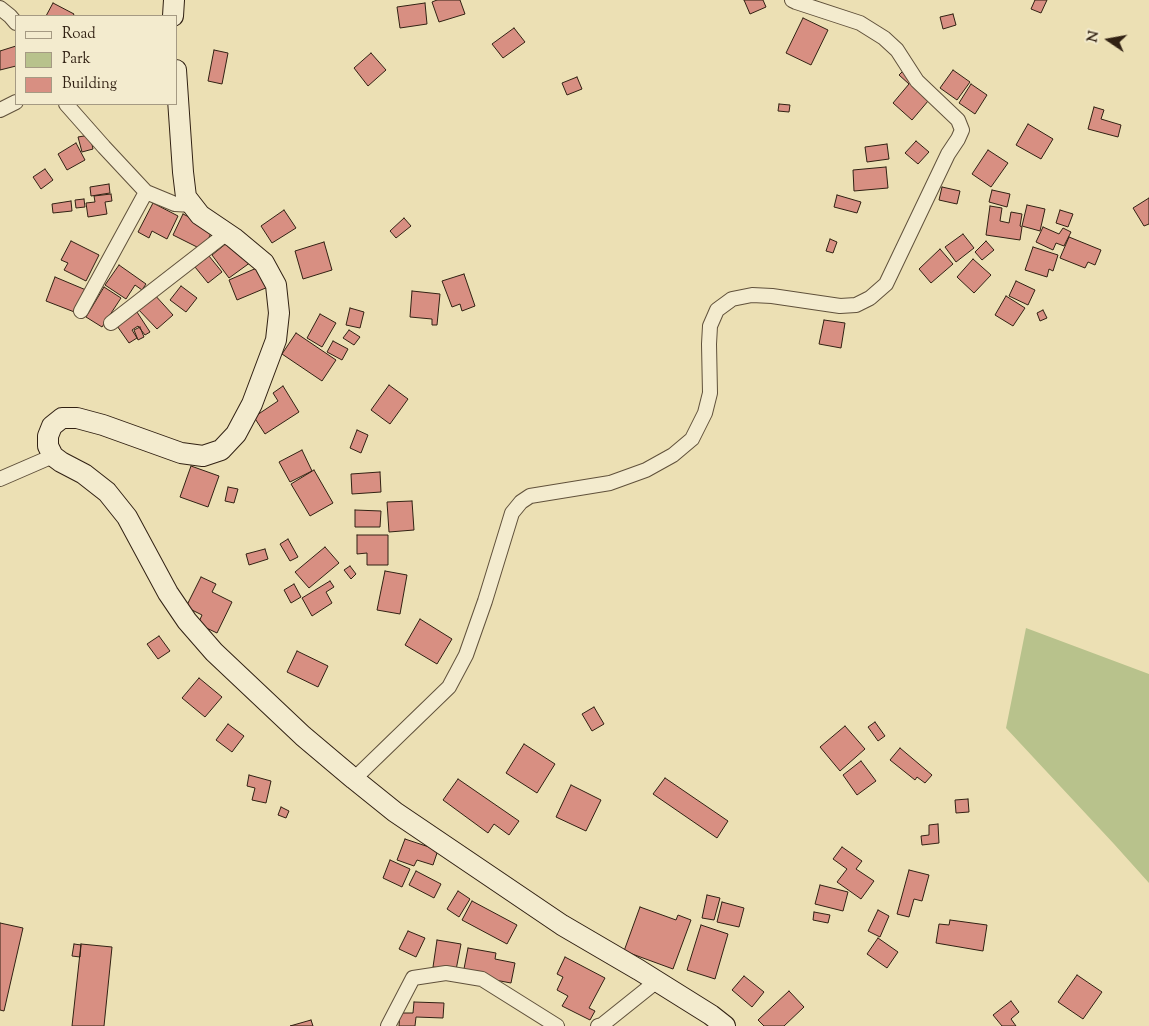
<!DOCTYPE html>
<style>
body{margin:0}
#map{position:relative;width:1149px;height:1026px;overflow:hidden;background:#ece0b4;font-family:"Sorts Mill Goudy",serif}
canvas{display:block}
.legend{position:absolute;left:15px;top:15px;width:162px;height:90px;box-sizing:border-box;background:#f3ebce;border:1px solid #a59a83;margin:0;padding:6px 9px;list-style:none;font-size:15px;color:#312113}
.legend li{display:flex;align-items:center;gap:10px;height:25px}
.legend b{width:25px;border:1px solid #a59a83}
.north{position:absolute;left:1084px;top:15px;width:50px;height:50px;-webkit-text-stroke:4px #f3ebce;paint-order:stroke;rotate:282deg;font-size:14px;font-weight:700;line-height:20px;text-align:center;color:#312113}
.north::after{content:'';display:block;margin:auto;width:18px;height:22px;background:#312113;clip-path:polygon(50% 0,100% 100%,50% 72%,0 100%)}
</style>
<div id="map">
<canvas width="1149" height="1026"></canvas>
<ul class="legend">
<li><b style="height:6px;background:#f3ebce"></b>Road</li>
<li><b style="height:14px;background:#b8c28c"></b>Park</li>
<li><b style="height:14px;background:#d88f82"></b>Building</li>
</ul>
<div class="north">N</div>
</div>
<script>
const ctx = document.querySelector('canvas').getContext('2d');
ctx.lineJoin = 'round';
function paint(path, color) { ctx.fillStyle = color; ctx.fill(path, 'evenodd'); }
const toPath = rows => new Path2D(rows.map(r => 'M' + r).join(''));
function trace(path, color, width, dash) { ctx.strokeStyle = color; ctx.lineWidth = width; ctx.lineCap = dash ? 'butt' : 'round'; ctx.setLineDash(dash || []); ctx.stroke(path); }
paint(toPath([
 [1026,628,1149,674,1149,883,1114,844,1006,728]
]), '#b8c28c');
const building = toPath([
 [437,0,460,0,465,14,439,22,432,2,437,0],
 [744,0,763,0,766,7,750,14,744,0],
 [1035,0,1047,0,1041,13,1031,9,1035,0],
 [53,3,74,14,73,16,46,16,53,3],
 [425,3,427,24,400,28,397,7,425,3],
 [953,14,956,25,943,29,940,17,953,14],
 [803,18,828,30,811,65,786,53,803,18],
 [514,28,525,42,503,58,492,44,514,28],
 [16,46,16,66,0,70,0,51,16,46],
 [214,50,228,53,222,84,208,81,214,50],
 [371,53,386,70,368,86,354,68,371,53],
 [905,69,934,94,912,120,893,103,909,84,899,75,905,69],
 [953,70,970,82,957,100,940,88,953,70],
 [577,77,582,89,567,95,562,83,577,77],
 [971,84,987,95,975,114,959,103,971,84],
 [779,104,790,105,789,112,778,111,779,104],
 [1094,107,1104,110,1101,119,1121,125,1118,137,1088,129,1094,107],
 [1028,124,1053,139,1041,159,1016,145,1028,124],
 [90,135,93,149,82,152,78,137,90,135],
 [916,141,929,152,918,164,905,153,916,141],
 [76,143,85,160,67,170,58,154,76,143],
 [887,144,889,159,867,162,865,147,887,144],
 [988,150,1008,163,991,187,972,174,988,150],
 [886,167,888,188,854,191,853,170,886,167],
 [45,169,53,180,41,189,33,177,45,169],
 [109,184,110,193,91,196,90,187,109,184],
 [942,187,960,191,957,204,939,200,942,187],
 [992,190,1010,194,1007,207,989,202,992,190],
 [111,194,112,201,105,202,107,214,88,217,86,203,95,202,94,196,111,194],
 [837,195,861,202,857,213,834,207,837,195],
 [1149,198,1149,224,1144,226,1133,208,1149,198],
 [84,199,85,207,76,208,75,200,84,199],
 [71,201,72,211,53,213,52,204,71,201],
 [153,203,178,216,167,239,152,231,149,238,138,232,153,203],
 [1027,205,1045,209,1040,231,1022,226,1027,205],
 [990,206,1002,208,1000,221,1009,223,1011,212,1022,214,1020,226,1022,227,1020,240,986,235,990,206],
 [284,210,296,228,272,243,261,226,284,210],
 [1060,210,1073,214,1068,227,1056,223,1060,210],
 [183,214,213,229,203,250,173,235,183,214],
 [404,218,411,226,396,238,390,231,404,218],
 [1043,227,1059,234,1063,228,1071,232,1064,246,1056,243,1053,250,1036,242,1043,227],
 [963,234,974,248,956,262,945,247,963,234],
 [1069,237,1101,250,1095,265,1088,262,1085,268,1060,258,1069,237],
 [233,238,251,262,229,278,212,255,233,238],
 [830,239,837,242,833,253,826,251,830,239],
 [71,241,99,255,86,281,64,270,68,263,61,260,71,241],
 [986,241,994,250,982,260,975,252,986,241],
 [324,242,332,270,303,279,295,251,324,242],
 [1033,247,1058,255,1053,271,1049,269,1047,277,1025,270,1033,247],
 [940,249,953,264,931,283,919,269,940,249],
 [209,256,222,272,208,283,195,267,209,256],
 [973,259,991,275,974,293,957,277,973,259],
 [119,265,146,284,142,290,135,285,126,299,105,285,119,265],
 [259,267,268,287,237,300,229,280,259,267],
 [464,274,475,306,462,311,460,304,452,307,442,281,464,274],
 [55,277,86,290,77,313,46,301,55,277],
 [1016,281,1035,290,1028,305,1009,296,1016,281],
 [181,286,197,298,186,312,170,300,181,286],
 [104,287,121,298,102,327,86,317,104,287],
 [412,291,440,294,437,325,432,325,432,319,410,317,412,291],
 [153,293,173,315,157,329,137,308,153,293],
 [1006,296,1025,308,1013,326,995,315,1006,296],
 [350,308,364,312,360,328,346,325,350,308],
 [135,309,150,332,145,335,138,326,132,330,137,338,129,343,115,323,135,309],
 [1043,310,1047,318,1040,321,1037,313,1043,310],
 [320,314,336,323,322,347,307,338,320,314],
 [824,320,845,323,841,348,819,344,824,320],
 [140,327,144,337,138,340,134,330,140,327],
 [349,330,360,337,354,345,343,338,349,330],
 [296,333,336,360,322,381,282,354,296,333],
 [333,341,348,349,342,360,327,352,333,341],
 [389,385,408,399,390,424,371,410,389,385],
 [283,386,299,412,265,434,254,417,278,401,273,393,283,386],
 [357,430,368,435,361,453,350,448,357,430],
 [302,450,312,471,290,482,279,462,302,450],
 [191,466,219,476,208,507,180,497,191,466],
 [314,470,333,503,310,516,291,484,314,470],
 [380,472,381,492,352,494,351,474,380,472],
 [228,487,238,489,234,503,225,501,228,487],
 [412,501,414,530,389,532,387,502,412,501],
 [355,510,381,511,380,527,355,527,355,510],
 [357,535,388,535,388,565,367,565,367,553,357,554,357,535],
 [288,539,298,557,290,561,280,544,288,539],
 [325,547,339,563,309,588,295,572,325,547],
 [265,549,268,559,249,565,246,554,265,549],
 [350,566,356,574,351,579,344,570,350,566],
 [385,571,407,575,400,614,377,610,385,571],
 [201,577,216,584,212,592,232,602,217,633,198,624,202,615,186,607,201,577],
 [330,581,334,587,326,592,332,603,312,616,302,598,330,581],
 [294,584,301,597,291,603,284,590,294,584],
 [420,619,452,639,437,664,405,645,420,619],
 [159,636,170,651,158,659,147,644,159,636],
 [297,651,328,666,318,687,287,672,297,651],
 [199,678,222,697,205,717,182,698,199,678],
 [594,707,604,724,592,731,582,714,594,707],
 [875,722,885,736,878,741,868,727,875,722],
 [228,724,244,736,232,752,216,740,228,724],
 [845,726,865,749,840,771,820,747,845,726],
 [524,744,555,764,537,793,506,773,524,744],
 [900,748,932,775,925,783,917,777,915,780,890,760,900,748],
 [861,761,876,781,857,795,843,775,861,761],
 [249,775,271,781,266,803,252,800,255,788,247,786,249,775],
 [665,778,728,821,717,838,653,794,665,778],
 [458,779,519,821,509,835,494,824,488,833,443,800,458,779],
 [571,785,601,800,586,831,556,817,571,785],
 [968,799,969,812,956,813,955,800,968,799],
 [281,807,289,811,286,818,278,815,281,807],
 [938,824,939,843,922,845,921,836,929,835,929,825,938,824],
 [405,839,438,850,433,865,417,860,414,866,397,860,405,839],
 [842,847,862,861,856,869,874,881,861,899,837,882,847,869,833,859,842,847],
 [390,860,410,869,402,887,383,878,390,860],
 [909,870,929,875,922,901,914,899,909,917,897,914,909,870],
 [416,871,441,884,434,898,409,885,416,871],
 [820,885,848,892,843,911,815,904,820,885],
 [458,891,470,899,459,917,447,909,458,891],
 [707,895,720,898,714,920,702,918,707,895],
 [472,901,517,925,507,944,462,920,472,901],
 [722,902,744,908,739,927,717,922,722,902],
 [640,907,676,920,678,915,691,920,673,969,624,951,640,907],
 [878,910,889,916,880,937,868,931,878,910],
 [814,912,830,915,828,923,813,920,814,912],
 [950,920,987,925,983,951,936,943,939,924,949,925,950,920],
 [0,923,23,928,4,1011,0,1010,0,923],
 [701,925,728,934,715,979,687,970,701,925],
 [408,931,425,938,416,957,399,949,408,931],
 [878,938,898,952,887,968,867,954,878,938],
 [437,940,461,944,456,970,433,967,437,940],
 [74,944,81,945,80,957,72,956,74,944],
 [81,944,112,947,104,1026,72,1026,81,944],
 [468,948,496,953,495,959,515,963,511,983,463,974,468,948],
 [565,957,605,978,589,1008,595,1011,590,1020,562,1006,568,996,557,990,563,977,557,974,565,957],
 [1077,975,1102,992,1083,1019,1058,1002,1077,975],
 [744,976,764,992,752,1007,732,990,744,976],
 [789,991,804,1007,784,1026,764,1026,758,1020,789,991],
 [1011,1001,1019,1012,1011,1019,1016,1026,1002,1026,993,1015,1011,1001],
 [414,1002,444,1003,443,1018,416,1017,415,1026,399,1026,400,1013,413,1013,414,1002],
 [311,1020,313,1026,290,1026,311,1020]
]);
paint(building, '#d88f82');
trace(building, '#312113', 1);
const street = toPath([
 [0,8,10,16,16,23],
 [66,104,104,147,146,192,175,204,192,205],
 [0,110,16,102],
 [81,311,146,192],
 [111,323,227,233],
 [0,479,53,456],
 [354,779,449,687,466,655,485,601,512,513,521,502,530,496,610,483,646,470,673,455,692,439,705,413,710,393,709,344,710,326,717,310,732,299,752,295,772,296,840,306,856,305,870,298,886,284,948,154,958,139,962,130,958,120,917,81,897,50,884,38,860,23,796,2,792,0],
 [388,1026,413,978,446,973,482,979,557,1026],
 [598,1026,602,1025,657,981]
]);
const secondary = toPath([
 [173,16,174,0],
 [176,70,183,172,186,197,200,215,234,238,264,263,276,285,279,313,276,340,252,404,236,434,221,450,203,456,181,453,103,425,77,418,62,418,52,426,48,436,48,446,53,456,61,462,84,474,107,492,127,517,168,593,187,621,214,652,303,736,354,779,395,812,562,925,639,970,711,1015,725,1026]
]);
trace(street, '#60513b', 16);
trace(secondary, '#312113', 22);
trace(street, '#f3ebce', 14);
trace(secondary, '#f3ebce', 20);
</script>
